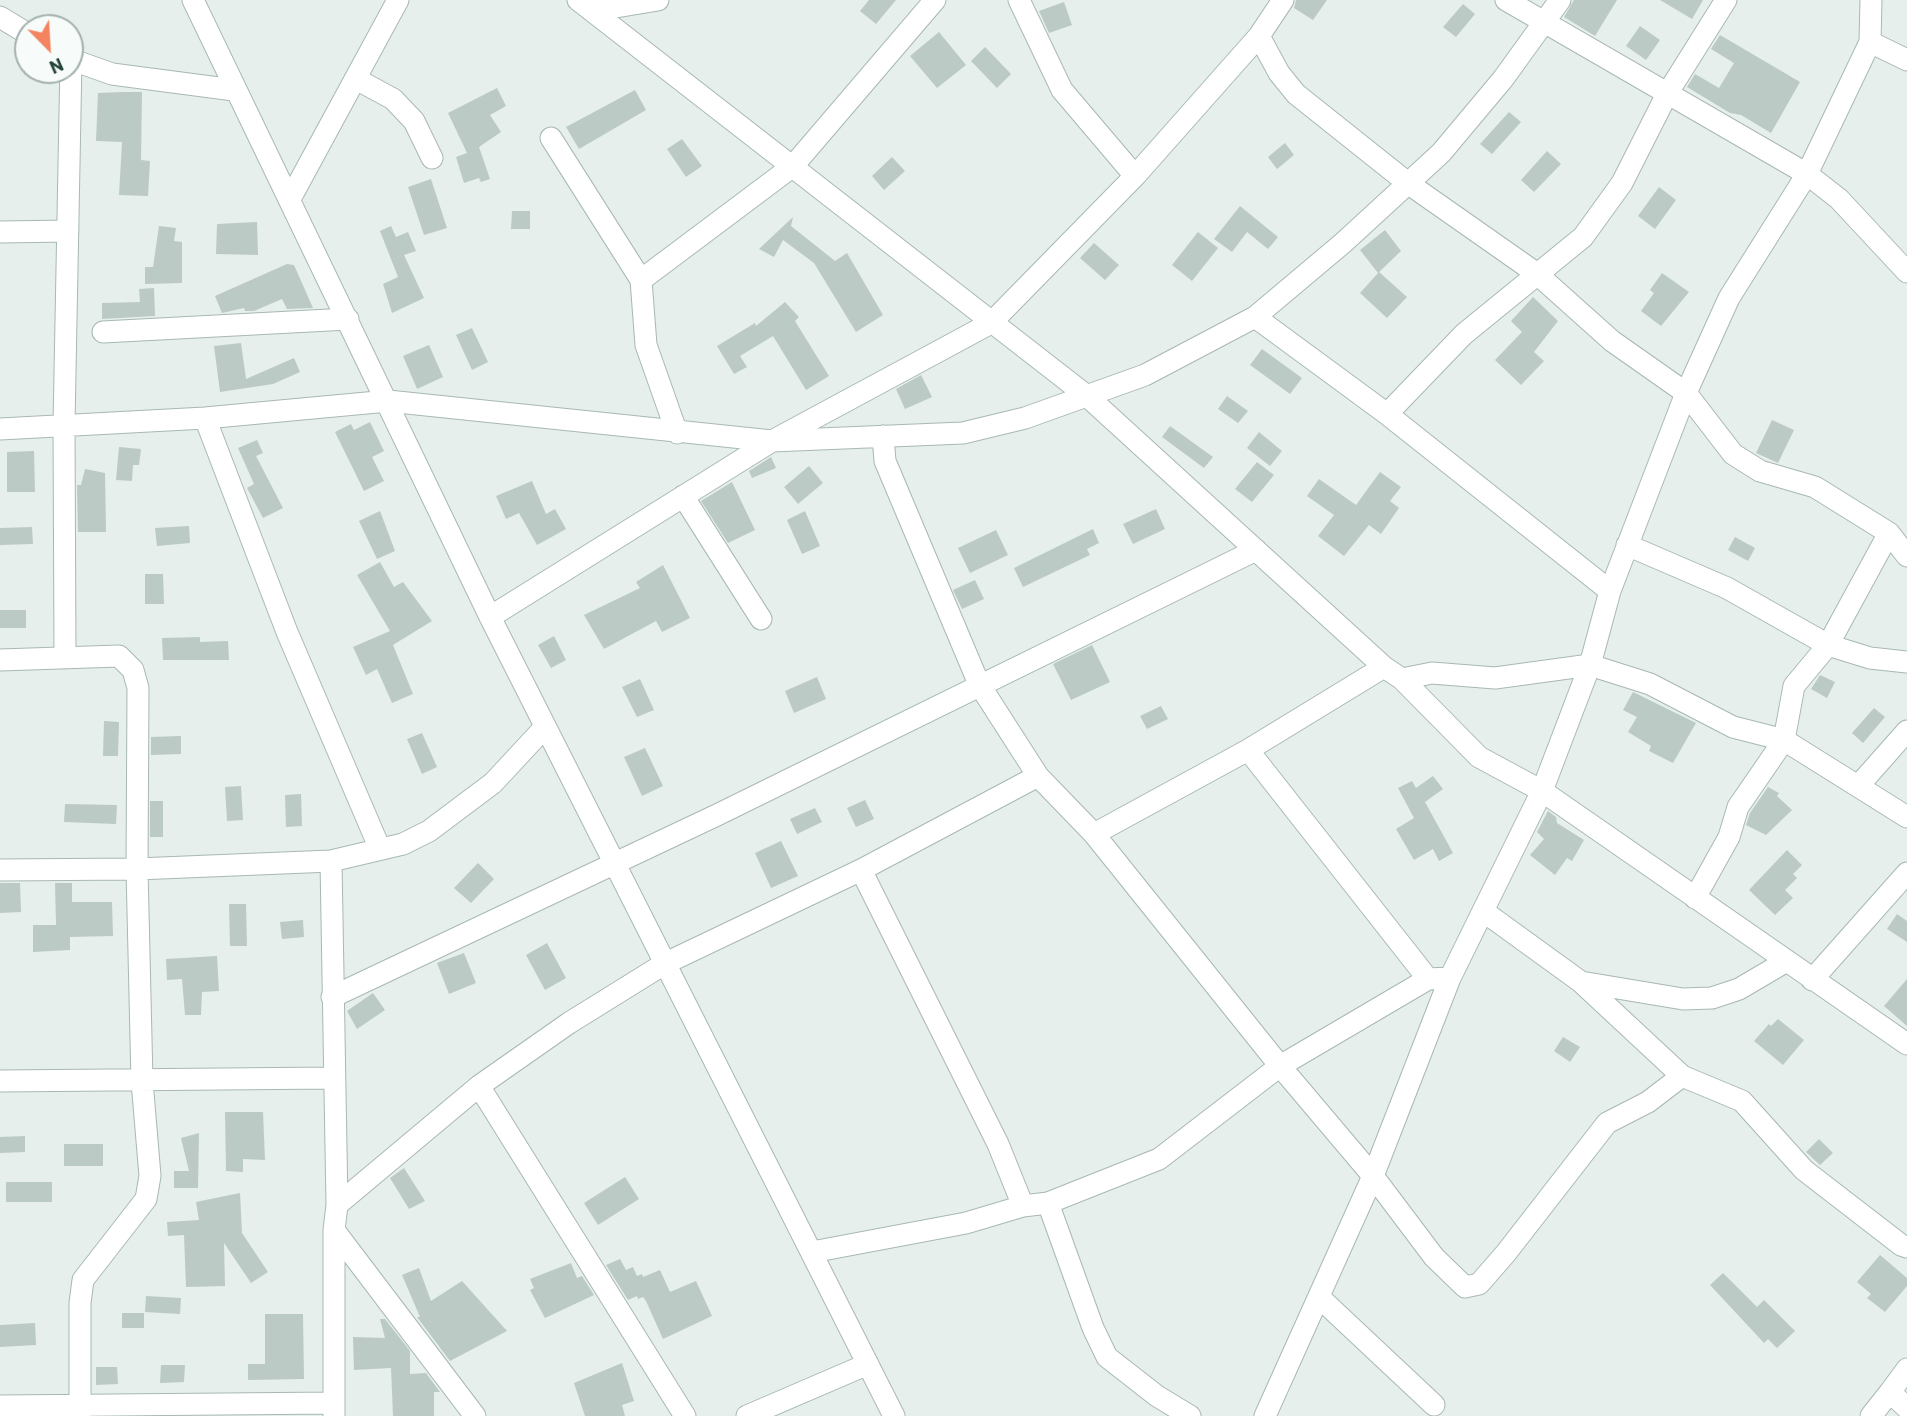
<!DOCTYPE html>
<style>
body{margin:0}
#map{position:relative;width:1907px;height:1416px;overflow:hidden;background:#e6efeb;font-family:Barlow,sans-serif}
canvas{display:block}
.north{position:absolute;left:14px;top:14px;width:70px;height:70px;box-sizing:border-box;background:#f7fbf9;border:2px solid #a3b1ad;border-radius:50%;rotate:156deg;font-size:19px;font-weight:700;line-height:28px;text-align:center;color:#24423a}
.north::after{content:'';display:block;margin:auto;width:24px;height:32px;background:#f4845f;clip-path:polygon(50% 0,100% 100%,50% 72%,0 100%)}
</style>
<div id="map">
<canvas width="1907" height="1416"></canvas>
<div class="north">N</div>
</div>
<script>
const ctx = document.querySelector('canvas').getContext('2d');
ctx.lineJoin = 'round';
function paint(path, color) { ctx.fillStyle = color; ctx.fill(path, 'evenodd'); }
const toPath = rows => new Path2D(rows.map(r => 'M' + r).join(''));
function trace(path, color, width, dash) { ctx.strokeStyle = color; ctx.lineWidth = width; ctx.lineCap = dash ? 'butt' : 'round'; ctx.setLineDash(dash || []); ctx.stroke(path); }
paint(toPath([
 [869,0,896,0,876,24,860,11],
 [1296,0,1327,0,1313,20,1294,8],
 [1574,0,1617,0,1595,36,1564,17],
 [1660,0,1703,0,1692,19],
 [1064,2,1072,25,1049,33,1039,11],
 [1463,4,1475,14,1456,37,1443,27],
 [1640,26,1660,40,1646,60,1626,46],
 [939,32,966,65,937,88,910,56],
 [1720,35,1800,82,1771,133,1741,115,1730,113,1687,87,1695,74,1719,88,1734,63,1711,49],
 [985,47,1011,74,997,88,971,61],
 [497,88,506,106,490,115,501,132,479,147,490,179,481,182,479,178,464,183,456,157,467,153,448,113],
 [635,90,646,110,579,149,566,127],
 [123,92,142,92,141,160,150,161,148,196,119,195,122,142,96,141,98,93],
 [1509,112,1521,122,1492,154,1480,144],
 [682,139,702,166,686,177,667,149],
 [1285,143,1294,155,1277,169,1268,157],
 [1547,151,1561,164,1534,192,1521,180],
 [892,157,905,171,884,190,872,176],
 [431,179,447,228,424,235,408,187],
 [1659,187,1676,200,1655,229,1638,216],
 [1240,206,1278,237,1268,249,1247,232,1232,252,1214,239],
 [512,211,530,211,530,229,511,229],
 [793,217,791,226,835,261,847,253,883,315,856,332,814,263,783,240,774,257,759,249],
 [257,222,258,255,216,254,217,224],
 [159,226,176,228,174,241,182,242,182,283,145,284,145,267,153,267],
 [391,226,396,237,408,232,416,251,404,255,424,298,392,313,383,284,398,277,380,231],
 [1385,230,1401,251,1378,273,1360,250],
 [1198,232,1218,248,1192,281,1172,265],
 [1094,243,1119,265,1105,280,1080,258],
 [287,264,294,265,313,308,287,309,282,299,254,311,245,311,244,308,222,313,215,296],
 [1379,272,1407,297,1387,318,1360,293],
 [1662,273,1689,292,1661,326,1641,311,1654,293,1650,290],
 [154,288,155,316,102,319,102,303,140,302,139,289],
 [1533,297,1558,321,1534,352,1544,361,1521,385,1495,360,1522,332,1511,321],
 [785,302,799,317,795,321,829,376,806,390,773,336,740,356,747,367,734,374,717,346,755,323,756,326],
 [472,328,488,362,472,370,456,335],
 [241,343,246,379,294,358,300,372,273,384,220,392,214,346],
 [429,345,443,377,417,389,403,356],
 [1262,349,1302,378,1290,394,1250,365],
 [921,375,932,397,905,409,896,389],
 [1227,396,1248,411,1238,423,1218,409],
 [1772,420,1794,430,1778,463,1756,453],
 [370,422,384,451,372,457,384,481,364,491,335,432,351,424,354,430],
 [1170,426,1213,457,1204,468,1162,437],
 [1259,432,1282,451,1270,466,1247,448],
 [257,440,263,453,256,456,283,508,263,518,247,488,254,484,238,448],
 [119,447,141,449,139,465,133,465,132,481,116,480],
 [34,451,35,492,7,492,7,452],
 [771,457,776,468,752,478,749,471],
 [1257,462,1274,475,1252,502,1235,489],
 [809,466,823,483,798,504,784,487],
 [85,469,105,473,106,532,78,532,77,485,81,485],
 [1380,472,1401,487,1390,501,1399,508,1381,534,1369,525,1344,556,1318,536,1334,515,1307,496,1319,479,1356,505],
 [532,481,546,514,555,509,566,529,537,545,519,513,506,519,496,496],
 [732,482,755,530,728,543,701,501],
 [1156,509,1165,529,1133,544,1123,524],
 [380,511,395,551,377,559,359,521],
 [805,511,820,546,802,554,787,520],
 [189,526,190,543,157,546,155,528],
 [32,527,33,544,0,545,0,528],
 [1093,529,1099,543,1087,549,1090,555,1023,587,1014,568],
 [996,530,1008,555,970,573,958,548],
 [1735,537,1755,548,1748,561,1728,550],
 [380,562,394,587,403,582,432,621,393,645,413,694,392,703,377,669,366,675,353,647,390,631,357,575],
 [663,565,690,618,662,632,656,621,604,649,584,615,640,588,636,582],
 [145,574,163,574,164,604,145,604],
 [975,580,984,599,962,609,953,590],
 [0,610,26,610,26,628,0,628],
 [554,636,566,660,551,668,538,645],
 [200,637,200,642,228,641,229,660,163,660,162,638],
 [1092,645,1110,682,1071,700,1053,664],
 [1820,675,1835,682,1827,698,1811,689],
 [817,677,826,699,794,713,785,691],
 [640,679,654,710,637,717,622,687],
 [1633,692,1696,723,1673,763,1649,751,1651,746,1628,732,1637,717,1623,710],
 [1161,706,1168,719,1147,729,1140,716],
 [1874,708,1885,717,1863,743,1852,733],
 [104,721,119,722,118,756,103,756],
 [422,733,437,767,422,774,407,739],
 [181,736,181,754,151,755,151,737],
 [645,748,663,786,642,796,624,757],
 [1433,776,1443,789,1425,802,1453,853,1439,861,1433,849,1414,860,1396,829,1414,818,1398,788,1412,781,1416,788],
 [241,786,243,820,227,821,225,787],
 [1768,787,1779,793,1777,796,1792,810,1766,835,1746,825,1750,813],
 [301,794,302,826,286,827,285,795],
 [865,800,874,819,856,827,847,808],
 [150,801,163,801,163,837,150,837],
 [65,804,117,805,116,824,64,822],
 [815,808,822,822,797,834,790,819],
 [1548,811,1556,817,1557,823,1584,840,1572,861,1567,858,1555,875,1530,855,1544,839,1537,832],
 [781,841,798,876,771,888,755,853],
 [1787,850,1802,865,1793,874,1797,878,1785,890,1793,898,1775,915,1749,890],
 [478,863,494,879,471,903,454,888],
 [0,883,20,883,21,912,0,913],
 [55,883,72,883,72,902,112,902,113,936,70,937,70,950,33,952,33,925,56,925],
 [229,904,246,904,247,946,230,946],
 [1897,914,1907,921,1907,942,1887,929],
 [303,920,304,937,282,939,280,922],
 [547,943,566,978,545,990,526,955],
 [464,953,476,983,449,994,437,963],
 [217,956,219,991,202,992,201,1015,185,1015,182,979,167,980,166,959],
 [1907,979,1907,1026,1884,1006],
 [373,993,385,1010,357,1029,347,1011],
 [1778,1019,1804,1040,1783,1065,1754,1041,1769,1024,1771,1026],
 [1563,1037,1580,1047,1570,1062,1554,1051],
 [225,1112,263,1112,265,1160,243,1159,243,1172,226,1171],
 [199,1133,198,1188,174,1188,174,1171,189,1171,181,1138],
 [25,1136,25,1152,0,1153,0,1137],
 [1819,1139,1833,1153,1820,1165,1806,1152],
 [64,1144,103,1144,103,1166,64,1166],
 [404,1168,425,1201,409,1209,390,1178],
 [625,1177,639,1199,598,1225,584,1203],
 [6,1182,52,1182,52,1202,6,1202],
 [240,1193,242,1233,268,1272,251,1283,224,1243,225,1286,186,1287,184,1235,168,1236,167,1222,199,1220,196,1202],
 [1880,1255,1907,1278,1907,1286,1885,1312,1867,1298,1871,1294,1857,1282],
 [620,1259,626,1270,633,1267,637,1276,642,1274,643,1277,660,1270,670,1292,696,1281,712,1316,663,1339,646,1301,643,1297,638,1299,637,1296,628,1300,606,1265],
 [571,1263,577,1278,582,1276,594,1295,545,1318,530,1290,534,1288,530,1279],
 [419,1268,431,1301,462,1281,507,1331,450,1361,417,1317,420,1317,402,1275],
 [1723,1273,1757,1307,1764,1300,1795,1331,1777,1348,1768,1339,1764,1343,1710,1285],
 [146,1296,181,1298,180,1314,145,1312],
 [122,1313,144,1313,144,1328,122,1328],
 [265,1314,303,1314,304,1379,248,1380,248,1364,265,1364],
 [380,1319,385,1319,410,1351,410,1374,426,1373,440,1392,434,1392,434,1416,393,1416,391,1368,354,1370,353,1337,385,1338],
 [35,1323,36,1345,0,1347,0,1325],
 [622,1363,634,1401,622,1405,625,1416,585,1416,574,1383],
 [161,1365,185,1365,184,1382,160,1383],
 [96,1367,117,1367,118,1384,96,1385]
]), '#bbcac4');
const minor = toPath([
 [193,0,490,617,894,1416],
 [578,0,1087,396,1384,667,1402,679,1479,757,1542,791,1907,1044],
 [1019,0,1062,90,1135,176],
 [1506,0,1807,174,1839,199,1907,272],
 [1871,0,1870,42,1907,60],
 [592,11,658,0],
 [0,17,28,34],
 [1259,36,1279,73,1296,94,1409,184,1536,273,1612,341,1686,393,1733,454,1760,471,1815,487,1889,533,1907,556],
 [70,59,112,74,234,90],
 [356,79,393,99,414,121,432,158],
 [551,138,641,280,646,345,677,433],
 [290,199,398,0],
 [0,232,68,231],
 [641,280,793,166,935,0],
 [1255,317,1387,414,1610,591],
 [103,332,348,319],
 [1387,414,1464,334,1583,237,1622,183,1667,94,1726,0],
 [205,418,287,632,380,849],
 [0,429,205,418,388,401,772,441,963,433,1025,418,1145,375,1255,317,1343,243,1441,153,1503,79,1560,0],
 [883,436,885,461,979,684,1038,776,1094,834,1280,1066,1373,1176,1434,1257,1465,1287,1479,1284,1506,1253,1607,1123,1648,1102,1682,1076,1581,982],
 [683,496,761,619],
 [1889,533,1828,645,1870,658,1907,662],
 [1627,545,1727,588,1828,645,1794,686,1784,740,1738,807,1729,837,1695,898],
 [490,617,772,441,991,323,1135,176,1259,36,1283,0],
 [65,658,64,425,71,60],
 [0,660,119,656,133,670,138,688,137,869,142,1081,150,1176,146,1199,83,1280,80,1303,80,1416],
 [1402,679,1432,673,1495,678,1590,665,1650,684,1733,727,1784,740,1907,817],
 [1248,750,1428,979],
 [1860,784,1907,731],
 [1094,834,1248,750,1384,667],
 [331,861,337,1205,334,1230,334,1416],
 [0,870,137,869,331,861,403,844,429,831,493,783,545,727],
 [861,870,998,1144,1023,1206],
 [1483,911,1581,982,1683,999,1712,998,1739,989,1785,962],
 [1812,980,1907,873],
 [332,997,717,815,1256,550],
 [1682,1076,1742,1101,1804,1170,1901,1245,1907,1247],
 [0,1081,332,1078],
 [479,1086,685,1416],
 [1048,1203,1093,1328,1107,1357,1157,1396,1190,1416],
 [337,1205,479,1086,569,1023,664,964,861,870,1038,776],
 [334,1230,475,1416],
 [812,1252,966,1223,1023,1206,1048,1203,1159,1159,1280,1066,1428,979,1450,978],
 [1320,1298,1434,1405],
 [1890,1392,1907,1369],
 [0,1406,334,1403],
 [747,1416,868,1364],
 [1265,1416,1373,1176,1450,978,1542,791,1590,665,1610,591,1686,393,1729,298,1807,174,1870,42],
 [1871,1416,1890,1392,1907,1408]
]);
trace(minor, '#a8b8b2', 23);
trace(minor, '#fff', 21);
</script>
